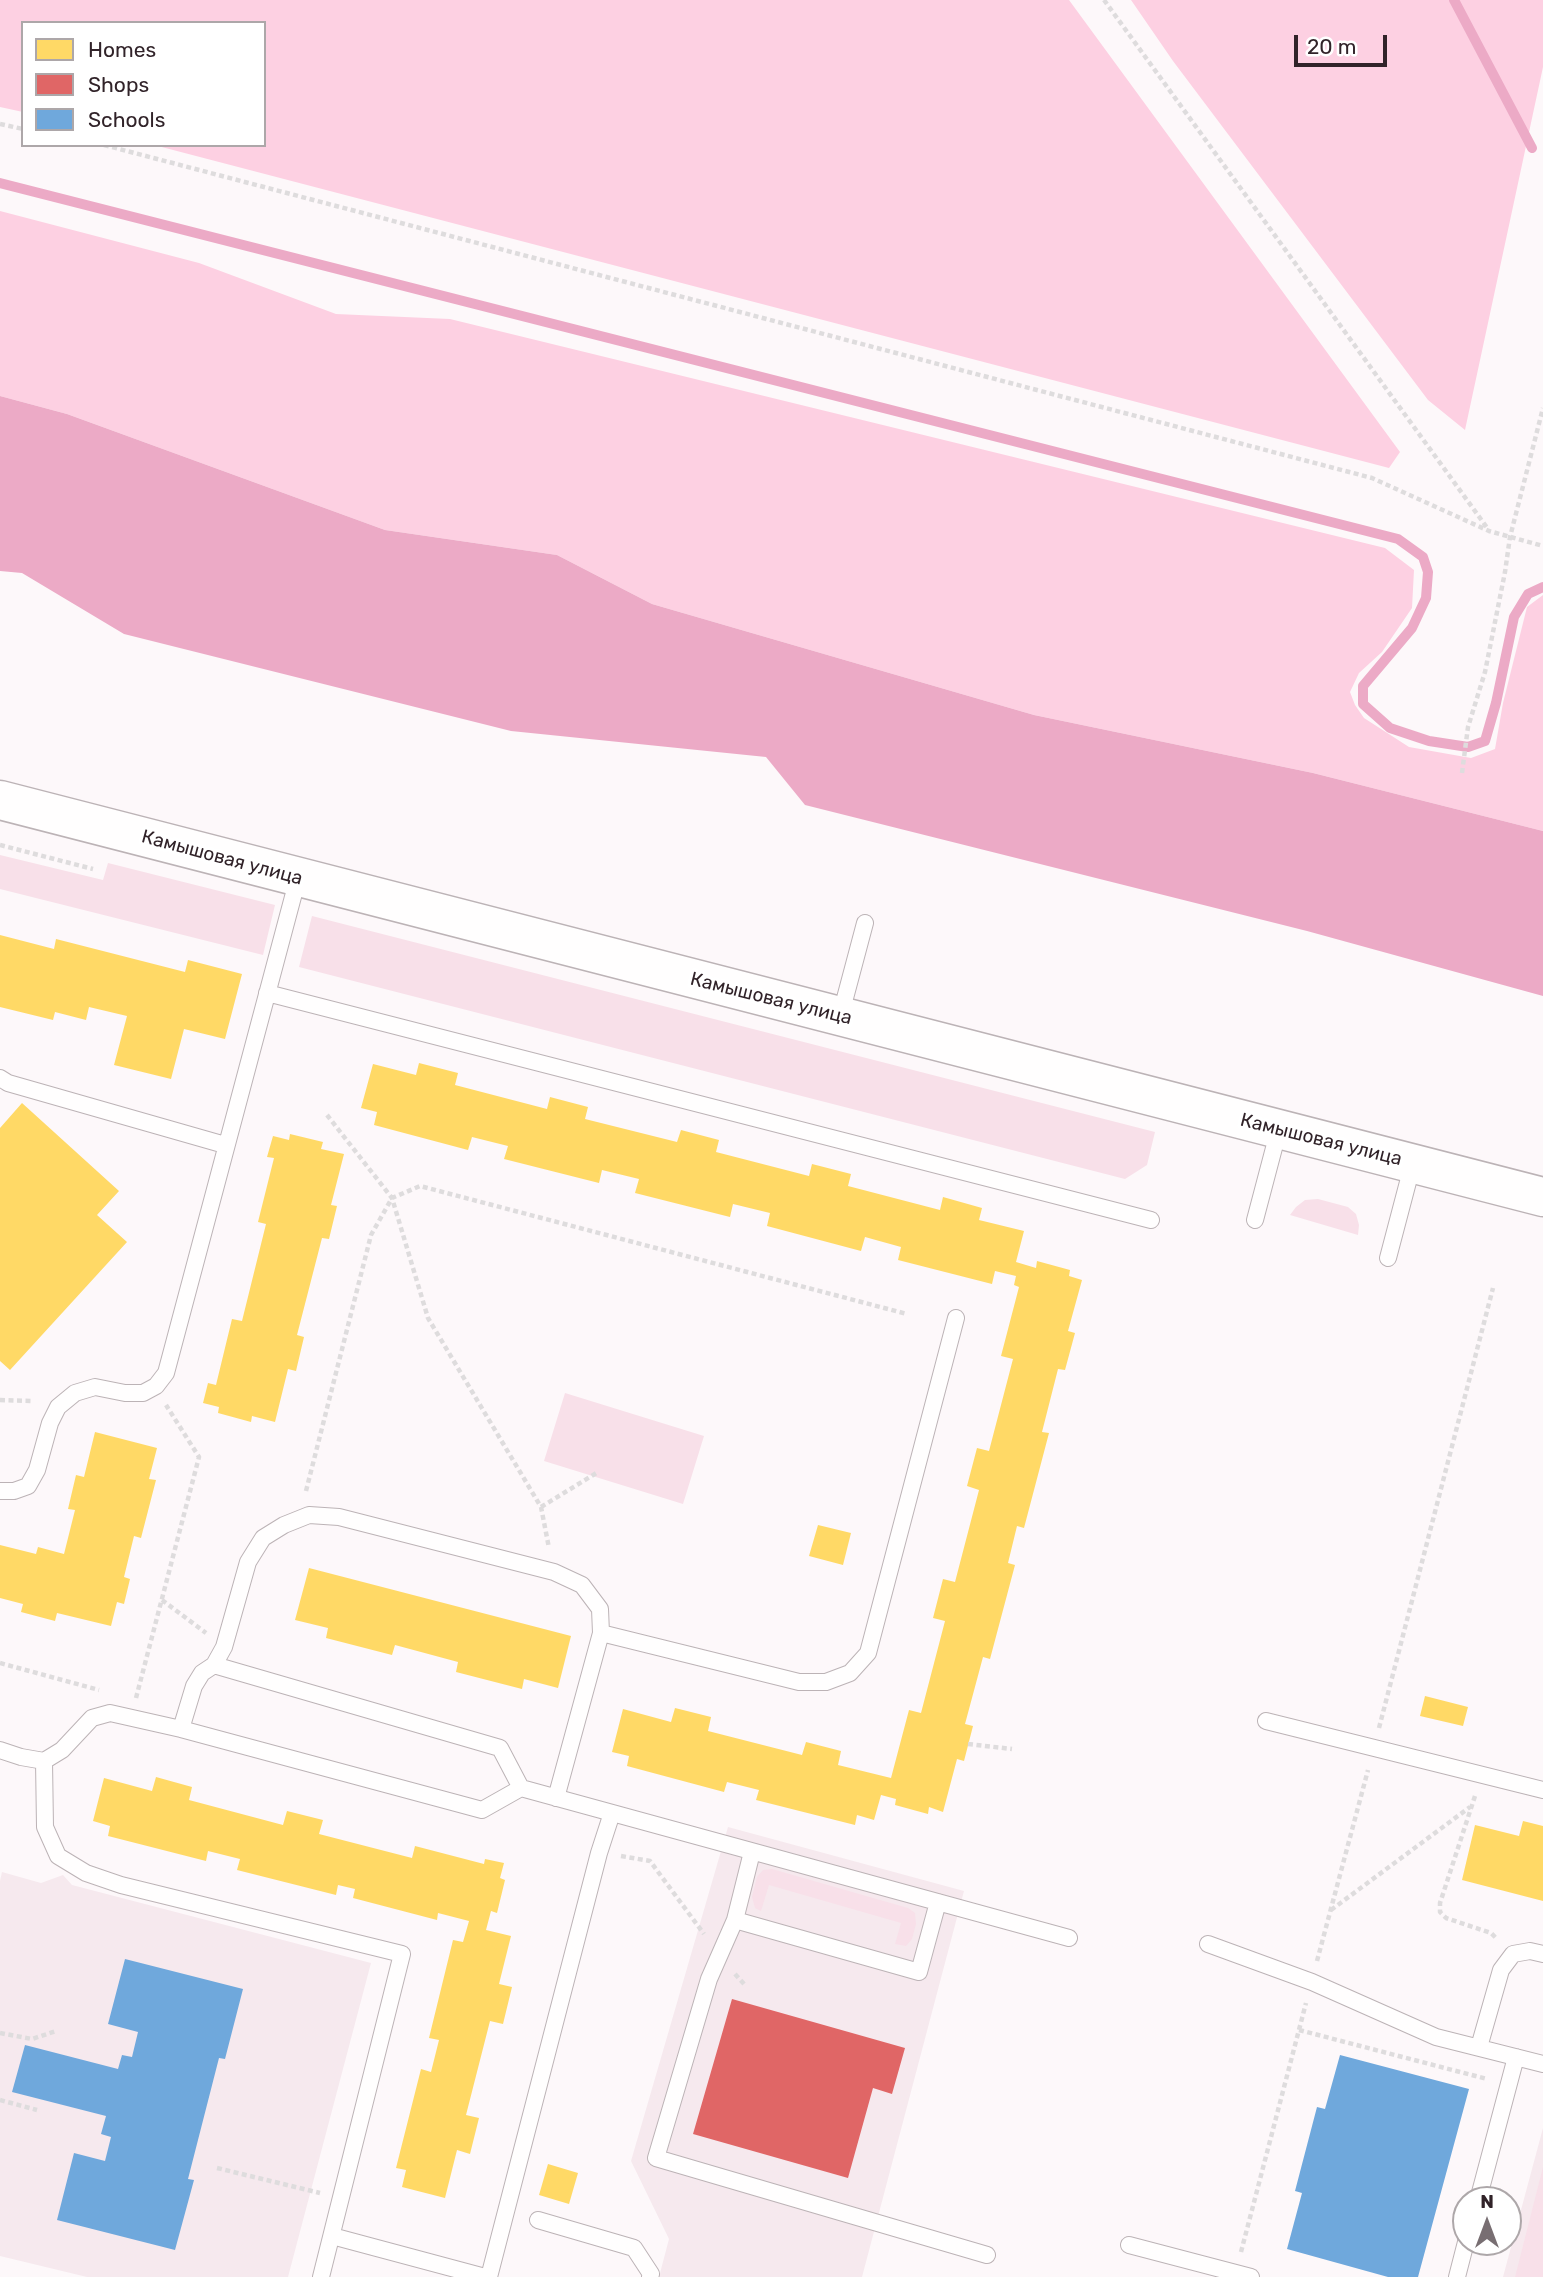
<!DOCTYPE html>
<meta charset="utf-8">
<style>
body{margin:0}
#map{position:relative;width:1543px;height:2277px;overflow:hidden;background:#fdf8fa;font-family:Rubik,sans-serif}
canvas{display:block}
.legend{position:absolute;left:21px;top:21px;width:245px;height:126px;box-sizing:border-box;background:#fff;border:2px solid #ada7a9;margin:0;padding:9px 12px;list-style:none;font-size:21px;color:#312329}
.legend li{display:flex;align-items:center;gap:14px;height:35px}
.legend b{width:35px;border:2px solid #ada7a9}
.north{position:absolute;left:1452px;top:2186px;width:70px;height:70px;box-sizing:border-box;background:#fff;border:2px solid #ada7a9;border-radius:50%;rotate:0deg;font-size:19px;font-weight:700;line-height:28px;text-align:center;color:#312329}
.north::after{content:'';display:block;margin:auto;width:24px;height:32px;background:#786e72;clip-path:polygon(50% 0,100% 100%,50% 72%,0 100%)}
.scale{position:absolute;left:1294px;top:35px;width:93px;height:32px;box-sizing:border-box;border:4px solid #312329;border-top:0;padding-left:9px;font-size:21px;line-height:24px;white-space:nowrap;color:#312329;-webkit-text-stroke:5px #fff;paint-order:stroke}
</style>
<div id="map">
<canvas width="1543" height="2277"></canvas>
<ul class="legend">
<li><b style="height:19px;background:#ffd966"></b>Homes</li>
<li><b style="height:19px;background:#e06666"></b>Shops</li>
<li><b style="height:19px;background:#6fa8dc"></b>Schools</li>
</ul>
<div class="north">N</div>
<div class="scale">20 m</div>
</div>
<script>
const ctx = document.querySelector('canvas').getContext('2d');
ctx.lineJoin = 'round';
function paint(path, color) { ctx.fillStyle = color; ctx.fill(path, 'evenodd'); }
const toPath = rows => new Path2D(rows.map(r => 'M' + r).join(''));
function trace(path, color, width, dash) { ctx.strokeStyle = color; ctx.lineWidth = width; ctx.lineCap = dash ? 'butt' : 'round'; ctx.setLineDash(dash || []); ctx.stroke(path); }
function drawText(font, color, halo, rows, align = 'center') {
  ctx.font = font + ' Rubik,sans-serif'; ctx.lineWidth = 7; ctx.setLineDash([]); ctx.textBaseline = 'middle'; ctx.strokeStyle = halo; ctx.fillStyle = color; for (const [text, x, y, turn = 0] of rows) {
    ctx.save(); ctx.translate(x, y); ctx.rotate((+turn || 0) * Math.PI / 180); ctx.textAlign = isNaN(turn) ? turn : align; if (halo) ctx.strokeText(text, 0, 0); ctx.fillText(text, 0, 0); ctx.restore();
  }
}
paint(toPath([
 [728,1827,964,1891,862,2277,659,2277,669,2239,631,2161],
 [2,1872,41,1883,63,1875,72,1885,371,1963,288,2277,87,2277,0,2256,0,1881],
 [1543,2128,1543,2277,1503,2277]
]), '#f6e9ee');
paint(toPath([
 [0,855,103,880,108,863,275,905,263,955,0,889],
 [312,916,1155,1132,1147,1165,1125,1179,299,967],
 [1318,1199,1348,1207,1356,1214,1359,1225,1358,1235,1290,1215,1296,1207,1305,1200],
 [565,1393,704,1436,683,1504,544,1461],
 [772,1869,908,1908,915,1913,916,1924,912,1939,906,1946,895,1944,901,1923,769,1885,761,1911,755,1908,752,1897,757,1877,763,1870],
 [1543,2167,1543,2277,1515,2277]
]), '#f8e0e9');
paint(toPath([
 [0,0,1069,0,1400,452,1389,468,154,145,264,145,264,23,23,23,23,112,0,107],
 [1131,0,1543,0,1543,67,1465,430,1428,400,1173,61],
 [0,211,199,263,336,314,450,319,1385,548,1414,570,1412,608,1382,652,1359,673,1350,692,1355,705,1364,718,1409,747,1471,758,1495,749,1503,703,1527,607,1543,595,1543,831,1313,773,1034,715,652,604,557,555,385,530,67,414,0,396]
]), '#fdd0e2');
paint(toPath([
 [0,396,67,414,385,530,557,555,652,604,1034,715,1313,773,1543,831,1543,996,1307,931,805,805,766,757,511,731,124,634,22,573,0,571]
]), '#ecaac6');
paint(toPath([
 [0,935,54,949,56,939,185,972,188,960,242,974,225,1039,184,1029,171,1079,114,1065,127,1016,89,1007,86,1020,55,1012,53,1020,0,1007],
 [419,1063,458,1073,455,1085,547,1109,550,1097,588,1107,585,1119,677,1142,681,1130,719,1140,716,1152,809,1176,812,1164,851,1174,848,1186,940,1210,943,1197,982,1208,979,1220,1024,1231,1016,1262,1036,1268,1037,1261,1070,1270,1069,1276,1082,1280,1068,1331,1075,1333,1065,1370,1058,1369,1042,1432,1049,1433,1024,1528,1017,1526,1008,1563,1015,1565,990,1659,983,1657,965,1724,973,1726,964,1761,957,1759,943,1812,929,1807,928,1814,895,1805,896,1799,881,1795,874,1820,857,1815,855,1825,756,1800,759,1790,727,1782,724,1792,627,1766,629,1756,612,1752,623,1709,671,1722,675,1708,711,1717,708,1731,802,1755,806,1742,841,1751,838,1765,891,1778,909,1710,921,1713,945,1621,933,1618,943,1579,955,1582,979,1490,967,1486,977,1448,989,1451,1013,1359,1001,1356,1019,1287,1014,1285,1016,1276,995,1271,992,1284,898,1260,901,1247,865,1237,861,1251,767,1226,770,1213,733,1204,730,1217,635,1193,639,1179,602,1170,599,1183,504,1159,508,1146,472,1137,468,1150,374,1125,377,1112,361,1108,373,1064,416,1075],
 [22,1103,119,1191,97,1215,127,1242,10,1370,0,1361,0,1128],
 [290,1134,323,1142,321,1149,344,1154,331,1205,337,1206,329,1239,322,1238,297,1335,304,1337,296,1371,288,1369,275,1422,252,1416,251,1422,218,1413,219,1407,203,1403,208,1383,216,1385,232,1319,242,1321,266,1224,258,1222,274,1158,267,1157,273,1136,289,1140],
 [95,1432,157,1448,149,1479,156,1480,141,1538,134,1536,124,1577,130,1579,124,1604,117,1602,111,1626,57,1613,55,1621,21,1612,23,1604,0,1598,0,1545,36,1554,38,1547,64,1554,75,1510,68,1509,76,1475,84,1477],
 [818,1525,851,1533,843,1565,809,1556],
 [309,1568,571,1636,558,1688,524,1679,522,1689,456,1672,458,1662,395,1645,392,1655,326,1638,328,1628,295,1620],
 [1425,1696,1468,1707,1463,1726,1420,1716],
 [156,1777,192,1787,189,1800,283,1825,287,1811,323,1820,319,1834,412,1858,415,1846,484,1864,485,1859,504,1863,500,1878,505,1880,497,1913,491,1911,486,1930,511,1936,499,1984,512,1987,503,2024,490,2021,466,2115,479,2118,470,2154,457,2150,445,2198,402,2187,406,2170,396,2168,421,2069,431,2072,439,2040,429,2038,453,1940,463,1942,469,1921,438,1913,437,1920,353,1898,355,1889,338,1885,336,1895,237,1870,240,1859,208,1851,206,1861,108,1836,110,1826,93,1821,104,1778,152,1791],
 [1523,1821,1543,1826,1543,1901,1462,1880,1475,1825,1519,1836],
 [548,2164,578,2173,569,2204,539,2195]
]), '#ffd966');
paint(toPath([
 [732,1999,905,2048,892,2094,873,2088,848,2178,693,2134]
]), '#e06666');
paint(toPath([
 [125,1959,243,1989,225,2059,219,2058,188,2179,194,2180,175,2250,57,2220,74,2153,105,2161,111,2137,101,2134,106,2116,12,2092,25,2045,118,2069,122,2055,132,2057,138,2032,108,2024],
 [1340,2055,1469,2089,1418,2277,1388,2277,1287,2249,1302,2193,1295,2191,1317,2107,1325,2109]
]), '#6fa8dc');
trace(toPath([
 [1454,0,1532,148],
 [0,183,1398,539,1423,557,1428,572,1426,598,1412,628,1363,686,1363,704,1390,728,1429,741,1468,747,1485,741,1496,703,1514,617,1528,594,1543,587]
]), '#ecaac6', 10);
const service = toPath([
 [267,993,1151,1220],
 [840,1017,865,923],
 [0,1078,8,1083,225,1145],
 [1255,1220,1279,1129],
 [1388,1258,1413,1163],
 [0,1491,14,1491,28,1486,37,1470,50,1423,58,1407,75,1393,95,1387,125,1393,143,1393,156,1386,166,1373,298,878],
 [601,1633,799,1682,826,1682,850,1673,868,1653,956,1318],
 [214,1665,224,1647,248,1562,263,1538,284,1525,309,1515,339,1517,554,1572,582,1585,600,1609,601,1633,556,1798],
 [1266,1721,1543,1790],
 [181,1729,194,1686,202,1673,214,1665,500,1748,521,1788,1069,1938],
 [0,1750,21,1757,44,1761,62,1750,92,1718,110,1713,181,1729,482,1810,521,1788],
 [44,1761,45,1827,58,1856,86,1873,121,1885,402,1954,321,2277],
 [752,1852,735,1920,709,1979,656,2158,987,2255],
 [735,1920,919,1972,938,1902],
 [1208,1944,1312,1982,1436,2037,1543,2064],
 [1479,2047,1501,1970,1513,1954,1530,1951,1543,1954],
 [1478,2200,1516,2057],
 [538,2220,634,2248,651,2274,650,2277],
 [332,2236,485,2277],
 [1129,2245,1251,2277],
 [489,2277,599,1853,612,1813],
 [1457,2277,1466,2242]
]);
const tertiary = toPath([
 [0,800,1543,1197]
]);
trace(service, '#bcb3b6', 18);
trace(tertiary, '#bcb3b6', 41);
trace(toPath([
 [1104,0,1488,529],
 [0,124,23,129],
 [104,145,1372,478,1489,531,1543,546],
 [1462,773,1468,727,1485,672,1505,572,1510,537,1543,408],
 [0,845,93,869],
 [327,1115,392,1198,428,1318,541,1507,549,1548],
 [0,1400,34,1401],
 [306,1491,371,1235,392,1198,420,1186,907,1314],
 [541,1507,598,1472],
 [162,1600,206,1633],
 [0,1663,99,1690],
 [136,1698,199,1457,166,1405],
 [1379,1728,1493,1288],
 [968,1744,1012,1749],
 [1475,1796,1440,1903,1440,1912,1446,1918,1491,1933,1497,1939],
 [621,1856,650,1861,704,1934],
 [1331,1910,1470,1807],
 [1317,1961,1368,1770],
 [735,1974,744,1984],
 [1299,2030,1487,2079],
 [0,2033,32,2039,56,2031],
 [0,2100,37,2110],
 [217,2168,320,2193],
 [1241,2252,1306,2003]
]), '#dedcdd', 4.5, [5, 3.5]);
trace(service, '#fffefe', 16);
trace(tertiary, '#fffefe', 38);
drawText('19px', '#312329', '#fff', [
 ["Камышовая улица",222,858,15],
 ["Камышовая улица",771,999,14],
 ["Камышовая улица",1321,1140,14]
]);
</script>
